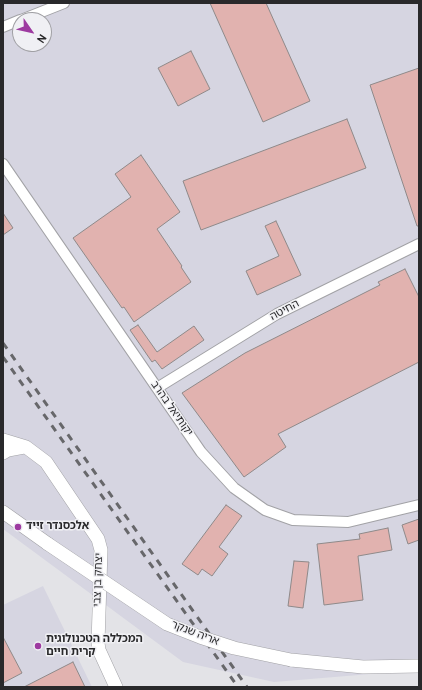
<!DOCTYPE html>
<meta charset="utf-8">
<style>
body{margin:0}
#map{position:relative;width:422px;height:690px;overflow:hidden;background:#e3e3e7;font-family:Overpass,sans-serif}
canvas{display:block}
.frame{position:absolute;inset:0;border:4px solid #29292b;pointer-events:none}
.north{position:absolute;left:12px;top:12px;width:40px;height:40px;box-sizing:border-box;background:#f0f0f4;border:1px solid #a0a0a4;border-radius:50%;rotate:124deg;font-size:11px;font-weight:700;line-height:16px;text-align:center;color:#29292b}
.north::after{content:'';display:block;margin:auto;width:14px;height:18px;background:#9d3aa0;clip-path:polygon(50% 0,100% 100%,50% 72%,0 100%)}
</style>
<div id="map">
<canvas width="422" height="690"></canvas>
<div class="frame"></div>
<div class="north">N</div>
</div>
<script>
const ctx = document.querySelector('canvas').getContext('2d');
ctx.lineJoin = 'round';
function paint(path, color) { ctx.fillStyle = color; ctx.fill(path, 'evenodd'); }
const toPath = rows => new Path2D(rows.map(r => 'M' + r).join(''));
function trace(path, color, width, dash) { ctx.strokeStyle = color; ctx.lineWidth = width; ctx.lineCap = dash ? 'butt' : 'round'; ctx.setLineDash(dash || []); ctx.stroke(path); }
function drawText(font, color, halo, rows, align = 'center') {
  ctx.font = font + ' Overpass,"Noto Sans Hebrew",sans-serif'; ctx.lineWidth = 3; ctx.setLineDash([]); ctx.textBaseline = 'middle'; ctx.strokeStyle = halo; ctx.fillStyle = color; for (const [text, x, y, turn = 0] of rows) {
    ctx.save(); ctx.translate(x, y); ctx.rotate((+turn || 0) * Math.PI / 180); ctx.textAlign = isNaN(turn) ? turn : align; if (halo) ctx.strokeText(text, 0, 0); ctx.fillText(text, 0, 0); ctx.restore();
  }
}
paint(toPath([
 [3,3,419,3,419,670,274,682,183,662,3,529],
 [20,20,44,20,44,44,20,44],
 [43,586,92,687,3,687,3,605]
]), '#d6d5e1');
const building = toPath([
 [210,3,266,3,310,101,263,122,210,3],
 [191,51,210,89,178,106,158,68,191,51],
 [419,68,419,226,417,226,370,85,419,68],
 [347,119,366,168,201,230,183,181,347,119],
 [141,155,180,212,157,229,182,266,181,267,191,282,134,322,124,307,122,308,73,238,131,197,115,174,141,155],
 [3,213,13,228,3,235,3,213],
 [276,221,301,275,257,295,246,271,279,256,265,226,276,221],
 [405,269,419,297,419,362,278,434,286,447,244,477,182,393,245,353,380,285,378,282,405,269],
 [138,325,157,352,194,326,204,340,162,369,155,360,152,362,130,330,138,325],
 [226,505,242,516,219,547,228,554,212,576,202,569,198,575,182,564,226,505],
 [419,519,419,540,408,544,402,525,419,519],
 [388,528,392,550,358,556,363,600,324,605,317,544,360,539,359,534,388,528],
 [294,561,309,562,303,608,288,606,294,561],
 [3,637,22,673,3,683,3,637],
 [73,662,85,687,24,687,73,662]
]);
paint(building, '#e1b2af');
trace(building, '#8f8a8a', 1);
const minor = toPath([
 [21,20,64,3],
 [3,27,20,20],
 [3,164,201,452,234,488,265,510,293,520,348,522,419,505],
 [157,388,277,314,419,244]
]);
const tertiary = toPath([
 [3,440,26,447,46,462,98,539,101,550,98,643,99,650,116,687],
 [3,453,8,450,24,447],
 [3,512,48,544],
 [291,660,363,667,419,666]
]);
trace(minor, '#a2a2a6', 12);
trace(tertiary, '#a2a2a6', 14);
trace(minor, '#fff', 10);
trace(tertiary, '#fff', 13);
trace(toPath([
 [3,343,247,687],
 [3,357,238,687]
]), '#67676a', 3, [7, 7]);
const tertiaryBridge = toPath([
 [48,544,167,624,200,637,234,648,291,660]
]);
trace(tertiaryBridge, '#a2a2a6', 14, []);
trace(tertiaryBridge, '#fff', 13);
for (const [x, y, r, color] of [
 [18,527,4,"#9d3aa0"],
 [38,646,4,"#9d3aa0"]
]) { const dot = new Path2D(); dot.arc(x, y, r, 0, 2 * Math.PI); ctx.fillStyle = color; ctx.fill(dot); trace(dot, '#f0f0f4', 1.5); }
drawText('11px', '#29292b', '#f0f0f4', [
 ["החיטה",285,311,-28],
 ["יקותיאל בהרב",171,409,55],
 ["יצחק בן צבי",99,580,-88],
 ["אריה שנקר",195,634,21]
]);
drawText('bold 11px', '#29292b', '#f0f0f4', [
 ["אלכסנדר זייד",26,527],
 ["המכללה הטכנולוגית",46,640],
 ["קרית חיים",46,653]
], 'left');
</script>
